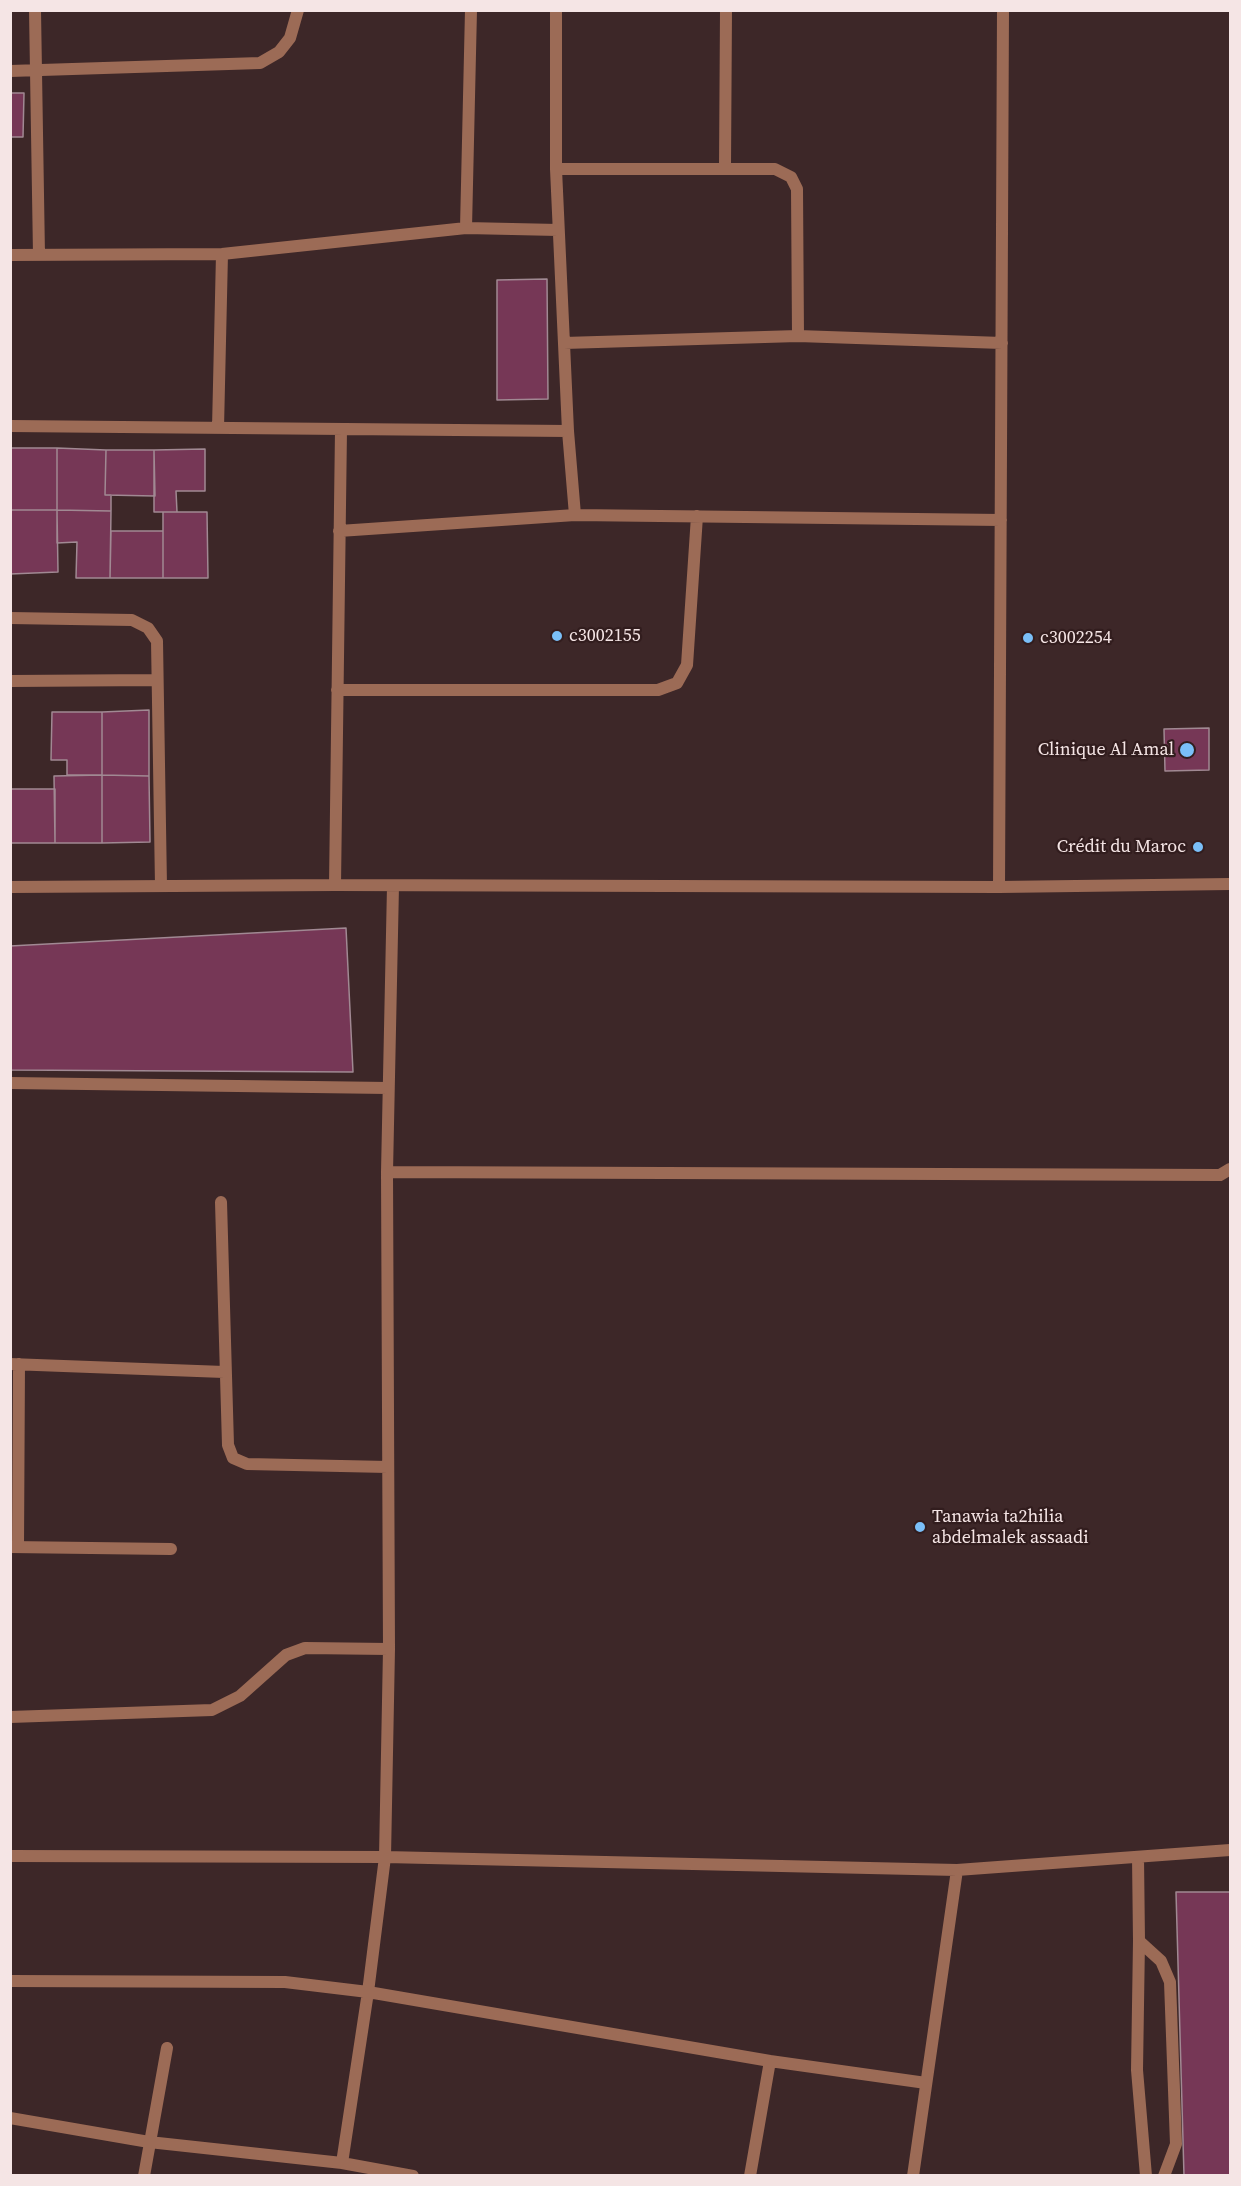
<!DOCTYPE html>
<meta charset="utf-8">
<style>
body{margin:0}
#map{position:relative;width:1241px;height:2186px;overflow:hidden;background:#3d2728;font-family:"Source Serif 4",serif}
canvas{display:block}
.frame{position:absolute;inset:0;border:12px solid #f5e5e5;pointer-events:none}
</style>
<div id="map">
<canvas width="1241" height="2186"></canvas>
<div class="frame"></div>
</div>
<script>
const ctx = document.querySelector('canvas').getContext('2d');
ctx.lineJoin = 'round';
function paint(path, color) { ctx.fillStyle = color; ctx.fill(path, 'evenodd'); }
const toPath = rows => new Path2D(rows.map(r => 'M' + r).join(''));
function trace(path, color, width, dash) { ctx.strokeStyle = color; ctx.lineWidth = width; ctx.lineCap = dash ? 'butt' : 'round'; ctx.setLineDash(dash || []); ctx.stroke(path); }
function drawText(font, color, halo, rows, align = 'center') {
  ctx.font = font + ' "Source Serif 4",serif'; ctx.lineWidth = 4.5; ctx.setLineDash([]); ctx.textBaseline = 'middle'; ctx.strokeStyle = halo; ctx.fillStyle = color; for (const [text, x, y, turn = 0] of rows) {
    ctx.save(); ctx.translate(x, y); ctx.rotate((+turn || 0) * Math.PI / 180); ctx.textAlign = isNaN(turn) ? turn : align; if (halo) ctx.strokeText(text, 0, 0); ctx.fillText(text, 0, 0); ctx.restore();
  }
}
const building = toPath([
 [10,93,24,93,23,137,10,137,10,93],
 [547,279,548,399,497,400,497,280,547,279],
 [10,448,57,448,57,510,10,510,10,448],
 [57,448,106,450,105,495,111,495,111,511,57,510,57,448],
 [205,449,205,491,176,491,177,512,154,512,154,450,205,449],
 [106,450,154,450,155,496,105,495,106,450],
 [10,510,57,510,58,572,10,574,10,510],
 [57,510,111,511,110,578,76,578,77,542,57,543,57,510],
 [163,512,207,512,208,578,163,578,163,512],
 [111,531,163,531,163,578,110,578,111,531],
 [149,710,149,776,102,775,102,712,149,710],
 [52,712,102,712,102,775,67,775,67,760,51,760,52,712],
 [1209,728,1209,770,1165,771,1164,729,1209,728],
 [102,775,149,776,150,842,102,843,102,775],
 [102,775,102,843,55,843,54,776,102,775],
 [10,789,55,789,55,843,10,843,10,789],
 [346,928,353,1072,10,1070,10,946,346,928],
 [1176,1892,1230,1892,1230,2176,1184,2176,1176,1892]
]);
paint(building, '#763756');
trace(building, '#a18993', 1.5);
trace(toPath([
 [35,10,39,255],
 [556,10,556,169,568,431,575,515],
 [10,71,260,63,279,52,290,38,298,10],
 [725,167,726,10],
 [556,169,775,169,791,177,797,189,798,336],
 [466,228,471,10],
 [10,255,222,254,466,228,558,230],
 [564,343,798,336,1002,343],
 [10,426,568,431],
 [218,428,222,254],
 [339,531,575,515,1001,520],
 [10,618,132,620,148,628,157,641,161,886],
 [10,681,157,680],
 [337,690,658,690,677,683,687,665,697,516],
 [335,885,341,430],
 [10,887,335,885,999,887,1230,884],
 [999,887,1003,10],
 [10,1083,388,1088],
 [387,1172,1220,1175,1230,1169],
 [221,1202,228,1445,233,1458,247,1464,388,1467],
 [10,1364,224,1372],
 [10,1547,171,1549],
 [18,1547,19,1364],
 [10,1717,212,1710,240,1696,286,1655,305,1648,389,1649],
 [10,1856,385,1857,957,1870,1230,1850],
 [1138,1857,1139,1941,1137,2070,1146,2176],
 [1139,1941,1161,1961,1170,1982,1176,2144,1164,2176],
 [10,1981,285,1982,368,1992,770,2061,926,2083],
 [10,2118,149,2142,342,2163,413,2176],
 [342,2163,368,1992,385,1857,389,1649,387,1172,393,886],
 [144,2176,167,2048],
 [750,2176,770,2061],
 [913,2176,957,1870]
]), '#9c6b56', 12);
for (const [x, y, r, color] of [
 [557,636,6,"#7abff8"],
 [1028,638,6,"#7abff8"],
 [1187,750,8,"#7abff8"],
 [1198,847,6,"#7abff8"],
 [920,1527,6,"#7abff8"]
]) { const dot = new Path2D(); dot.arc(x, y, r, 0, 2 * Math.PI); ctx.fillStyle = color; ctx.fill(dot); trace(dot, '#321d1e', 2); }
drawText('18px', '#f5e5e5', '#321d1e', [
 ["c3002155",569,636],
 ["c3002254",1040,638],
 ["Clinique Al Amal",1174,750,"right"],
 ["Crédit du Maroc",1186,847,"right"],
 ["Tanawia ta2hilia",932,1517],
 ["abdelmalek assaadi",932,1538]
], 'left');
</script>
